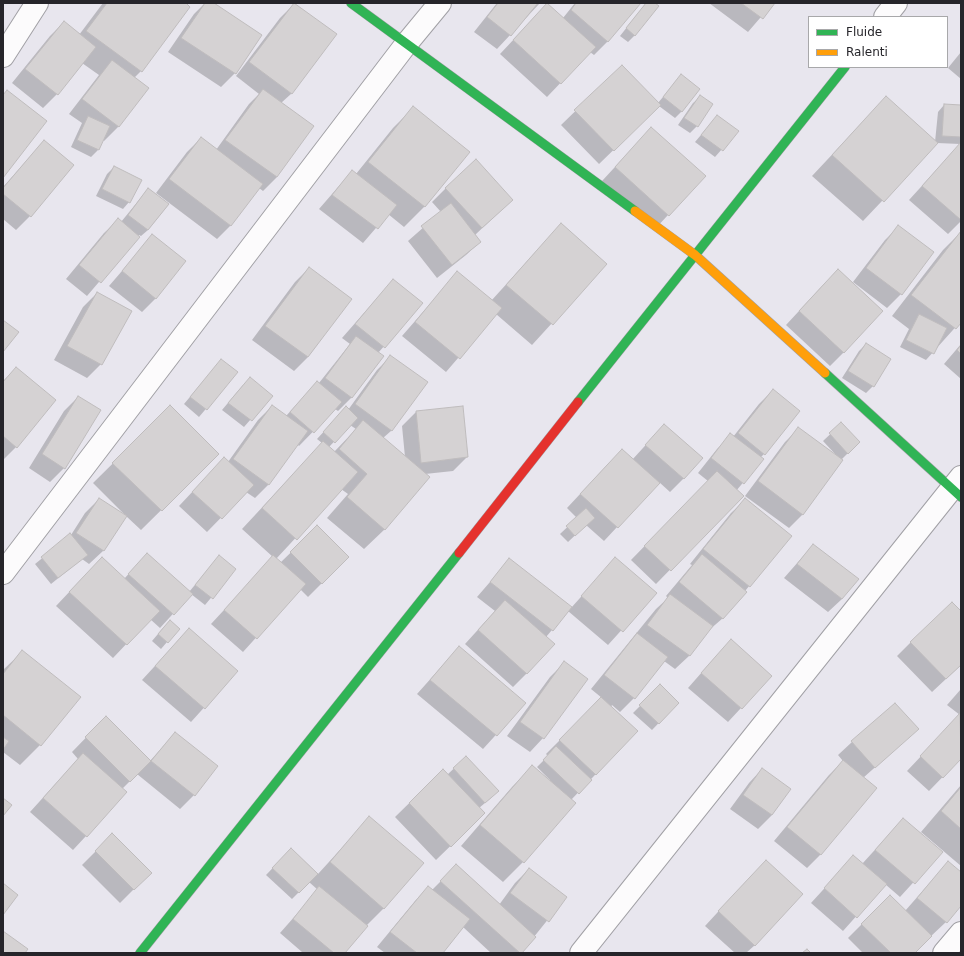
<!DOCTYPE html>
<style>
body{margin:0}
#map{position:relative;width:964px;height:956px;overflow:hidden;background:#e8e6ee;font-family:"DejaVu Sans",sans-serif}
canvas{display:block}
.frame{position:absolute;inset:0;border:4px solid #26252a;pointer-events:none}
.legend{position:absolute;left:808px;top:16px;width:140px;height:52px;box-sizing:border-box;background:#fff;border:1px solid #a8a8aa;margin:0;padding:5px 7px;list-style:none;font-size:12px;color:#26252a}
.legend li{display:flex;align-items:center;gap:8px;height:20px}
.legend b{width:20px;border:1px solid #a8a8aa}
</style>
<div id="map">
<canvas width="964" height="956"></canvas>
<div class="frame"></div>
<ul class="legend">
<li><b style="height:5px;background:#30b455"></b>Fluide</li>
<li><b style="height:5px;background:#ff9f0a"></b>Ralenti</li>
</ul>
</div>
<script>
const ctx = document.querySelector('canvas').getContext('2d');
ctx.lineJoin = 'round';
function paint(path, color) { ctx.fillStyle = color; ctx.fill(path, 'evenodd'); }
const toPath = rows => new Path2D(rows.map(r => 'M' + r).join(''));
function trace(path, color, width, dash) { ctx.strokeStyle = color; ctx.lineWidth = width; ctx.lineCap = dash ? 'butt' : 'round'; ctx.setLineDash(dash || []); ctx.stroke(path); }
paint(toPath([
 [103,3,184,3,141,71,134,78,147,88,118,127,104,141,103,139,98,150,91,157,71,147,82,123,69,114,99,75,82,63,57,94,43,108,12,83,50,36,64,22,79,35],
 [205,3,212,3,235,73,221,87,168,52,194,14],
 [497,3,540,3,497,49,474,32],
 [575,3,640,3,608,41,594,55,590,52,547,97,500,54,547,4,563,18],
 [646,3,654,3,635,35,628,42,620,36],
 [709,3,773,3,748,32],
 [294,4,335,34,291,94,281,103,277,177,263,191,259,188,231,225,217,239,156,193,187,152,201,138,216,150,249,104,259,94,236,76,280,18],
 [961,52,961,79,948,68],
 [622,66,658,103,681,75,682,111,675,118,659,106,599,164,561,125],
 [700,97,711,104,697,126,690,133,678,125,693,103],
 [886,97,935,142,938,112,944,105,961,106,961,221,948,234,909,200,960,144,937,143,863,221,812,176],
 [413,108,468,152,424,207,404,227,388,214,363,243,319,209,352,171,356,174,393,128],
 [717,116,737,132,715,157,695,142],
 [44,141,30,216,16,230,3,219,3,187],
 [638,142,668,215,655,229,602,181],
 [114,167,129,202,123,209,96,196,107,174],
 [446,188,512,200,475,235,480,242,466,255,437,278,408,241,441,212,432,202],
 [148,189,168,205,148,230,141,236,139,235,87,296,66,279,104,233,118,220,121,222],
 [561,224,606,264,532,345,496,314,446,372,402,336,457,273,491,301],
 [899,226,901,294,887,308,853,282,885,240],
 [961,232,961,321,926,360,900,347,909,329,892,316,943,250],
 [153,235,156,298,142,312,109,286],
 [309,268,350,299,308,357,294,371,252,340,295,282],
 [393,280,421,304,378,353,352,397,338,411,335,409,299,446,297,444,269,484,255,498,246,492,207,532,179,506,210,473,228,462,258,420,272,406,286,416,317,382,319,383,350,344,342,338],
 [824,284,844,352,830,366,786,325],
 [97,293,131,311,101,364,87,378,54,360,83,307],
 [866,344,873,386,866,393,842,378,859,351],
 [961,344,961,379,944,364],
 [390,357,426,383,391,431,383,438,405,457,402,426,416,412,462,407,467,457,453,471,425,474,385,529,364,549,327,518,348,494,341,489,276,559,280,563,317,527,348,557,308,597,300,589,243,652,211,624,273,557,242,529,322,443,317,439,340,414,348,410,377,370],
 [350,425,356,429,334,452,329,447],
 [215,367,237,372,199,417,184,404],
 [16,368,16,447,3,460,3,381],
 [243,385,271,396,244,427,222,410],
 [773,390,764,454,760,458,762,460,736,491,742,496,656,584,631,560,708,481,698,473,717,449,731,435,733,437,759,404],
 [78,397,64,468,50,482,29,468,64,411],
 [170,407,218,454,141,530,126,516,103,551,89,564,82,559,51,584,35,564,71,535,85,513,99,499,125,515,93,483],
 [841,424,859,442,841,460,803,514,789,528,745,496,785,442,798,429,836,455,823,441],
 [664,425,684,478,670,492,659,482,604,541,586,525,568,542,560,534,577,518,567,508,608,464,632,460],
 [745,500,790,536,723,618,708,631,689,656,675,669,664,661,634,698,620,712,612,705,611,707,637,731,571,800,523,862,503,882,461,846,512,787,532,767,549,781,550,780,537,767,548,756,546,754,602,698,591,689,656,609,668,598,666,596,692,565,690,564,731,513],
 [813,545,842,599,828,612,784,578],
 [219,556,235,569,205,605,191,594,160,628,150,619,113,658,56,606,88,572,124,579,134,568,189,592],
 [615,559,655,593,608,645,568,611,546,637,527,673,513,687,465,644,495,611,477,597,509,560,571,608],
 [961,612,961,665,932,692,897,656,911,642],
 [163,628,167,642,161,649,152,641],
 [189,629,237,671,191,722,142,680],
 [459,647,525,703,483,749,417,694],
 [22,652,40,745,20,765,3,752,3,670],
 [717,655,741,708,728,722,688,688],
 [564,663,543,738,530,752,507,736,550,677],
 [660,686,678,703,652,730,633,713],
 [961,689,961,758,929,791,907,771,960,715,947,705],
 [106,717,150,761,175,733,194,795,180,809,137,774,122,789,86,836,73,850,30,812,78,759,72,752],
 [918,729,863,778,875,788,820,855,807,868,774,841,829,775,843,761,838,755,852,742],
 [466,757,491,798,479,808,470,827,436,860,395,817,443,770,447,775],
 [762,769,790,789,772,815,758,829,730,809,749,783],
 [961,785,961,866,921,832],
 [369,818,384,908,366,926,344,953,301,953,302,952,280,933,318,890,309,882,292,899,266,875,291,849,318,874],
 [903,819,941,852,900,897,885,884,843,931,811,903,854,856,862,864],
 [112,835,150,873,120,903,82,865],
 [948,862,961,873,961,905,946,922,913,953,863,953,848,938,890,896,905,911],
 [456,866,499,905,515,883,529,869,566,897,521,953,491,953,463,927,442,953,385,953,377,947,415,901,428,887,432,890],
 [752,875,755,945,746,953,735,953,705,926]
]), '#0003');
const building = toPath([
 [107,3,186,3,190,7,142,72,86,31,107,3],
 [205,3,214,3,262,35,236,74,181,38,205,3],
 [294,3,337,34,292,94,249,62,294,3],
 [498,3,538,3,511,36,487,17,498,3],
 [547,3,596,47,561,84,513,40,547,3],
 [576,3,641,3,608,42,571,10,576,3],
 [646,3,655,3,659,6,635,36,626,28,646,3],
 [741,3,775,3,763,19,741,3],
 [64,21,96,47,58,95,25,69,64,21],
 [112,60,149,88,119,127,82,99,112,60],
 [622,65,661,105,614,151,574,110,622,65],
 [681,74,700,89,682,112,663,97,681,74],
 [263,89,314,126,277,177,225,140,263,89],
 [7,90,47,121,3,178,3,95,7,90],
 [700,95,713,104,698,127,684,118,700,95],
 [886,96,938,143,884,202,832,155,886,96],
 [944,104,961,105,961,137,942,136,944,104],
 [413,106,470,152,425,207,368,162,413,106],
 [717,115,739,131,723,151,701,135,717,115],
 [88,116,110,126,99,150,77,140,88,116],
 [651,127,706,176,669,216,615,167,651,127],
 [201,137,263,184,231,226,169,179,201,137],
 [44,140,74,165,31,217,3,194,3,188,44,140],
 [961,142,961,220,922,186,961,142],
 [476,159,513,200,482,228,445,188,476,159],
 [114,166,142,180,130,203,102,189,114,166],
 [352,170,397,205,378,229,332,195,352,170],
 [148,188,169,204,148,230,128,215,148,188],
 [451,203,481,242,452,265,421,226,451,203],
 [118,218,140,237,101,283,79,265,118,218],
 [561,223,607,264,553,325,506,285,561,223],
 [898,225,934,252,902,295,866,268,898,225],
 [961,231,961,323,956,329,911,295,961,231],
 [152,234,186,261,156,299,122,271,152,234],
 [309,267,352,299,308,357,265,326,309,267],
 [838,269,883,311,844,353,799,311,838,269],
 [457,271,502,308,460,359,415,322,457,271],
 [393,279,423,303,385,348,355,324,393,279],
 [97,292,132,311,102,365,67,346,97,292],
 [919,314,947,328,934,354,906,340,919,314],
 [3,320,19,332,3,352,3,320],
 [356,336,384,356,352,398,325,378,356,336],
 [866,343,891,359,874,387,848,371,866,343],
 [961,345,961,354,957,350,961,345],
 [390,355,428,382,392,431,355,404,390,355],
 [221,359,238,372,207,410,190,397,221,359],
 [16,367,56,400,17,448,3,436,3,382,16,367],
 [250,377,273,396,252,421,228,403,250,377],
 [317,381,342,402,314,433,290,412,317,381],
 [773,389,800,411,765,455,738,433,773,389],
 [78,396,101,410,65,469,42,454,78,396],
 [170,405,219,454,162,511,112,463,170,405],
 [272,405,308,431,269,485,233,459,272,405],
 [346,406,358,418,335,443,323,432,346,406],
 [463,406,468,457,421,463,416,411,463,406],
 [363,420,430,477,385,530,347,497,367,474,339,449,363,420],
 [841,422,860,442,848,454,829,433,841,422],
 [664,424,703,458,684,479,645,445,664,424],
 [798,427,843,460,803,515,758,481,798,427],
 [730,433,764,459,744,484,711,458,730,433],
 [323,441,358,472,297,540,262,508,323,441],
 [622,449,660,483,618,528,580,494,622,449],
 [224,457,254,485,222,519,192,492,224,457],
 [717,471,744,496,671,571,644,546,717,471],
 [99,498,127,516,104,551,76,533,99,498],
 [745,498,792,536,750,587,703,549,745,498],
 [586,508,595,518,575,536,566,526,586,508],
 [317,525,349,557,322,584,290,552,317,525],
 [70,533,88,555,58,578,41,557,70,533],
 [813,544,859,579,842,599,797,564,813,544],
 [147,553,193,594,174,615,128,574,147,553],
 [702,554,747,592,723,619,679,582,702,554],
 [219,555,236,569,213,599,195,585,219,555],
 [273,555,306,584,257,639,224,610,273,555],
 [102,557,160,611,127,645,69,592,102,557],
 [615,557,657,593,623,632,581,596,615,557],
 [509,558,572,607,553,631,490,582,509,558],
 [670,594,713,626,690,656,647,625,670,594],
 [505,600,555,644,527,674,478,630,505,600],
 [952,602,961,611,961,665,946,679,910,642,952,602],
 [170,620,180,629,168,643,158,634,170,620],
 [189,628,238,671,205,709,155,666,189,628],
 [637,633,668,657,635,699,604,675,637,633],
 [731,639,772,676,742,709,701,673,731,639],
 [459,646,526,703,497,736,430,680,459,646],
 [22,650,81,697,41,746,3,715,3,674,22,650],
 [564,661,588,679,544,739,520,722,564,661],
 [660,684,679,703,659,724,639,705,660,684],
 [601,697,638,731,596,775,559,740,601,697],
 [895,703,919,729,875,768,851,741,895,703],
 [960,713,961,759,943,778,920,756,960,713],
 [106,716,151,761,130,782,85,737,106,716],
 [175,732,218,766,195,796,151,761,175,732],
 [3,737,9,741,3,750,3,737],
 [556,746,592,780,579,794,543,760,556,746],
 [83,753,127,792,87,837,43,798,83,753],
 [466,756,499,791,485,803,453,768,466,756],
 [843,760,877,788,821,855,787,827,843,760],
 [532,765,576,803,524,863,480,825,532,765],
 [762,768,791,789,772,815,743,795,762,768],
 [443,769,485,813,451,847,409,803,443,769],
 [961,787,961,829,941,811,961,787],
 [3,798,12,805,3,816,3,798],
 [369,816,424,863,384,909,330,862,369,816],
 [903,818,943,852,915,884,875,850,903,818],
 [112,833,152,873,134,890,95,851,112,833],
 [291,848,318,874,299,893,272,868,291,848],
 [853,855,887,884,857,918,824,888,853,855],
 [766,860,803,894,755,946,718,911,766,860],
 [948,861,961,872,961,906,947,923,917,898,948,861],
 [456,864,536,937,522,953,520,953,440,881,456,864],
 [529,868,567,897,549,922,510,893,529,868],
 [3,883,18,895,3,915,3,883],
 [319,886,368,926,345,953,334,953,293,919,319,886],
 [428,886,470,919,443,953,417,953,390,932,428,886],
 [890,895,932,936,915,953,891,953,861,924,890,895],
 [3,931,28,949,25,953,3,953,3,931],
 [807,949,811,953,802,953,807,949]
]);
paint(building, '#d5d2d3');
trace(building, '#bfbcbd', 1);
const street = toPath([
 [885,17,896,3],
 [3,56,37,3],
 [3,573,407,43,440,3],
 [581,953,961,477],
 [944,953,961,933]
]);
const fast = toPath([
 [351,3,635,211],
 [825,373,961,497],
 [578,402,845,67],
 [140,953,459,553]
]);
const slow = toPath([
 [635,211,695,255,825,373]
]);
const jam = toPath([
 [459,553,578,402]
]);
trace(street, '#a1a0a5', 24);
trace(fast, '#a1a0a5', 10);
trace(slow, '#a1a0a5', 10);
trace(jam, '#a1a0a5', 10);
trace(street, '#fcfbfc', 22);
trace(fast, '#30b455', 9);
trace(slow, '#ff9f0a', 9);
trace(jam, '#e5322d', 9);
</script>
